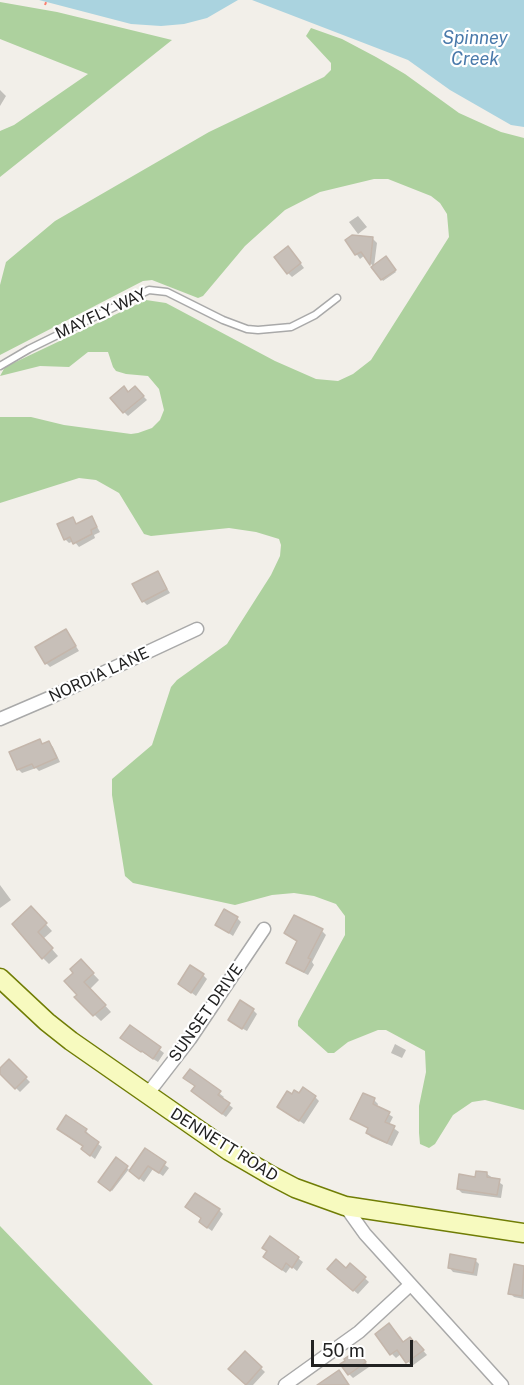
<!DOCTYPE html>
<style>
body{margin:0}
#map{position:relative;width:524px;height:1385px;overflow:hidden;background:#f2efe9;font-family:"Public Sans",sans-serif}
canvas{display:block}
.scale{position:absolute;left:311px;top:1340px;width:102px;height:27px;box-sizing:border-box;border:3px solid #222;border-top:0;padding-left:8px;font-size:18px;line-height:21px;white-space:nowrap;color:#222;-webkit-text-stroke:4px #fff;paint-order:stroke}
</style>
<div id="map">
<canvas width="524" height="1385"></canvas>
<div class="scale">50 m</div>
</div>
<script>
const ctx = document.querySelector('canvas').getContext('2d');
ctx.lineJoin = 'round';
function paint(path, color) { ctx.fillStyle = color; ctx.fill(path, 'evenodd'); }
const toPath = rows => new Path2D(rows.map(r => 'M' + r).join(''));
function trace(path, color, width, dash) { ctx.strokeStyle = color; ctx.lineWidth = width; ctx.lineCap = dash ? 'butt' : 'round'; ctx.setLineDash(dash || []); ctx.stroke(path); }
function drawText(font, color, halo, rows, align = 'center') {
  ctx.font = font + ' "Public Sans",sans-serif'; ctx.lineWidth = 4.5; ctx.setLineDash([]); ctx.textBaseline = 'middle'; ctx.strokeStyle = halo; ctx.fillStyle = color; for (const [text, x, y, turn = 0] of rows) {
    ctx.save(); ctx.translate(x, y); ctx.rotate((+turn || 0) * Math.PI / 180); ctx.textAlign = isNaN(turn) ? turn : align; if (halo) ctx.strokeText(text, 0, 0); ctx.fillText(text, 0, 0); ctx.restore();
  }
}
paint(toPath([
 [0,2,57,12,172,40,0,177,0,131,14,125,88,74,0,39],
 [311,28,342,39,376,57,405,74,459,113,501,132,524,138,524,1110,485,1100,472,1102,453,1115,435,1144,429,1148,420,1144,419,1133,419,1106,426,1072,425,1051,386,1030,378,1030,348,1042,334,1053,328,1053,298,1026,298,1021,345,935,345,916,336,904,314,896,294,893,272,895,235,905,133,883,125,876,112,795,112,779,152,745,171,687,177,680,227,644,271,575,280,556,281,545,279,539,256,532,229,528,151,536,144,534,119,493,96,480,79,478,0,503,0,417,31,417,64,425,131,434,138,433,152,428,160,420,164,410,159,389,148,376,126,374,116,371,113,367,108,352,88,352,69,367,40,366,0,376,5,367,146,300,166,303,275,361,316,379,338,381,353,374,371,360,449,237,447,214,440,203,431,196,388,179,374,179,320,192,285,210,245,246,203,296,198,298,152,280,143,281,0,355,0,285,6,262,55,221,209,132,324,77,331,70,331,63,306,36],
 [0,1226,153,1385,0,1385]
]), '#add19e');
paint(toPath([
 [39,0,238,0,207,18,184,24,161,26,131,24],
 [252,0,524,0,524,127,511,125,450,90,408,60]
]), '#aad3df');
paint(toPath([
 [0,90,6,96,0,106],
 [358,216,367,227,358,234,349,222],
 [373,239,377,243,374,266,387,260,396,272,383,281,365,255,360,259,347,240],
 [292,252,304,268,292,277,288,273],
 [139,392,147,400,128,416,124,412,129,393],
 [92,518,100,532,94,535,95,538,79,547,74,541,69,543,65,539,72,519,77,524],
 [157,573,170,593,147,605,143,601],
 [66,631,79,651,50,667,46,663],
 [40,741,44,745,49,742,53,747,60,762,39,771,36,768,22,773,18,769],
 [0,885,11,900,0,908],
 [31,908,52,931,43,939,58,956,49,964,43,958],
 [237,918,241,922,233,936,217,925],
 [322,931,326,935,312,962,314,965,308,975,292,967,288,963,299,942,290,937],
 [81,961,99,980,90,989,111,1012,101,1021,76,997,79,995,75,973],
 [203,975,207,979,196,996,180,984],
 [253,1010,257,1014,247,1031,234,1024],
 [130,1027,164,1053,158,1062,126,1042],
 [395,1044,406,1050,402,1058,391,1053],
 [9,1061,30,1082,20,1092,0,1072],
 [190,1071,224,1097,222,1099,233,1108,226,1117,197,1095],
 [292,1096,315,1097,319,1101,304,1124,279,1107],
 [374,1100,378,1104,377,1107,393,1117,389,1125,399,1132,392,1146,371,1137,367,1133,369,1129,352,1119],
 [67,1117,86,1131,90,1135,89,1137,102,1147,95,1159,87,1153,84,1147,63,1133],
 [145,1150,169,1168,163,1176,153,1169,144,1182,135,1175,129,1169,112,1191,100,1181,116,1159,127,1168,131,1171],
 [487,1174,503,1185,501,1198,462,1193,458,1189],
 [219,1210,223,1214,212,1231,205,1226,203,1219],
 [271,1238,303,1262,297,1271,291,1266,286,1273,264,1257,268,1251],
 [475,1260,479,1264,477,1276,453,1272,449,1267],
 [350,1265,369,1282,358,1294,333,1273,346,1270],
 [515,1266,524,1268,524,1299,514,1297,510,1293],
 [404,1343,415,1344,420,1347,427,1355,412,1366,401,1354,396,1358,392,1354],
 [245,1353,265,1372,253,1385,247,1385,230,1369],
 [361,1356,369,1367,353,1378,349,1374]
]), '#0003');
const building = toPath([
 [352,235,373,237,370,265,361,252,355,255,345,240,352,235],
 [288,246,301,263,287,274,274,257,288,246],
 [386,256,396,270,381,280,371,267,386,256],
 [124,386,128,392,135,386,144,396,123,413,110,398,124,386],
 [92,516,97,527,91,530,92,534,73,544,70,537,64,540,57,524,73,517,76,524,92,516],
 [158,571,167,589,142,602,132,584,158,571],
 [66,629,76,646,45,664,35,647,66,629],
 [40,739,42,744,49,741,57,758,34,768,32,764,17,770,9,752,40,739],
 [31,906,47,923,38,932,53,948,42,959,12,924,31,906],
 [224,909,238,917,229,933,215,925,224,909],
 [294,915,323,929,308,958,311,959,304,972,286,963,297,941,284,933,294,915],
 [81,959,94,973,84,982,106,1005,93,1016,74,997,77,995,64,981,73,973,70,969,81,959],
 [190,965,204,974,191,993,178,984,190,965],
 [240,1000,254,1009,242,1029,228,1020,240,1000],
 [130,1025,161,1047,153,1059,142,1051,141,1052,120,1038,130,1025],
 [9,1059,27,1077,15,1089,0,1074,0,1068,9,1059],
 [190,1069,221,1091,218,1095,230,1103,222,1114,191,1091,195,1086,183,1078,190,1069],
 [303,1087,316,1096,299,1121,277,1107,287,1091,292,1094,294,1090,299,1093,303,1087],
 [363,1093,375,1098,373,1104,390,1112,385,1122,395,1126,387,1143,366,1133,368,1128,350,1119,363,1093],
 [66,1115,87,1129,85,1132,99,1142,90,1156,81,1149,83,1146,57,1129,66,1115],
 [145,1148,166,1162,159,1173,148,1166,139,1179,129,1171,145,1148],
 [116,1157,128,1166,110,1191,98,1182,116,1157],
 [476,1171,487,1172,487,1177,500,1179,497,1195,457,1189,459,1174,475,1177,476,1171],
 [195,1193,220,1209,207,1228,199,1222,201,1218,185,1207,195,1193],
 [270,1236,299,1257,292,1268,286,1263,282,1270,263,1257,267,1251,262,1248,270,1236],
 [450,1254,476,1259,473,1273,448,1268,450,1254],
 [336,1259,346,1268,350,1263,366,1277,353,1291,327,1269,336,1259],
 [514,1264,524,1266,522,1296,508,1294,514,1264],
 [389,1323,403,1342,410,1337,414,1342,416,1341,424,1350,406,1363,397,1350,390,1355,375,1334,389,1323],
 [357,1350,366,1362,348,1375,340,1364,345,1361,344,1359,357,1350],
 [245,1351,262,1367,246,1385,228,1369,245,1351],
 [339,1370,349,1385,317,1385,339,1370]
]);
paint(building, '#c7bfb8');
trace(building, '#c4b6ab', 1.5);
const lane = toPath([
 [0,366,29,349,149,290,167,292,223,320,247,329,258,330,291,327,315,315,337,298]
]);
const street = toPath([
 [0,719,49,698,197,629],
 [146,1096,190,1039,264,929],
 [345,1206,365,1234,502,1385],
 [285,1385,359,1332,410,1285]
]);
const secondary = toPath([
 [0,978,47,1022,71,1041,229,1151,272,1176,295,1188,345,1206,524,1233]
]);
trace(lane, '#a9a9a9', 9);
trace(street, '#a9a9a9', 15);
trace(secondary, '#707d05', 21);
trace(toPath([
 [45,5,47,0]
]), '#fa8072', 2, [3, 3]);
trace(lane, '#fff', 6);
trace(street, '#fff', 12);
trace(secondary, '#f7fabf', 18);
drawText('16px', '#222', '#fff', [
 ["MAYFLY WAY",101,314,-25],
 ["NORDIA LANE",99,675,-25],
 ["SUNSET DRIVE",206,1013,-55],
 ["DENNETT ROAD",224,1145,32]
]);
drawText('italic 18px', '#4a7aab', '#fff', [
 ["Spinney",475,38],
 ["Creek",475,59]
]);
</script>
